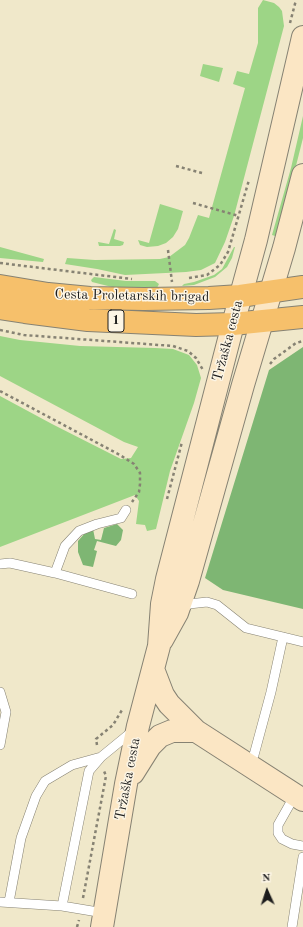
<!DOCTYPE html>
<meta charset="utf-8">
<style>
body{margin:0}
#map{position:relative;width:303px;height:927px;overflow:hidden;background:#f0e8ca;font-family:"Old Standard TT",serif}
canvas{display:block}
.north{position:absolute;left:247px;top:871px;width:40px;height:40px;-webkit-text-stroke:3px #fcf5e5;paint-order:stroke;rotate:357deg;font-size:11px;font-weight:700;line-height:16px;text-align:center;color:#1c1c1c}
.north::after{content:'';display:block;margin:auto;width:14px;height:18px;background:#1c1c1c;clip-path:polygon(50% 0,100% 100%,50% 72%,0 100%)}
</style>
<div id="map">
<canvas width="303" height="927"></canvas>
<div class="north">N</div>
</div>
<script>
const ctx = document.querySelector('canvas').getContext('2d');
ctx.lineJoin = 'round';
function paint(path, color) { ctx.fillStyle = color; ctx.fill(path, 'evenodd'); }
const toPath = rows => new Path2D(rows.map(r => 'M' + r).join(''));
function trace(path, color, width, dash) { ctx.strokeStyle = color; ctx.lineWidth = width; ctx.lineCap = dash ? 'butt' : 'round'; ctx.setLineDash(dash || []); ctx.stroke(path); }
function drawText(font, color, halo, rows, align = 'center') {
  ctx.font = font + ' "Old Standard TT",serif'; ctx.lineWidth = 3; ctx.setLineDash([]); ctx.textBaseline = 'middle'; ctx.strokeStyle = halo; ctx.fillStyle = color; for (const [text, x, y, turn = 0] of rows) {
    ctx.save(); ctx.translate(x, y); ctx.rotate((+turn || 0) * Math.PI / 180); ctx.textAlign = isNaN(turn) ? turn : align; if (halo) ctx.strokeText(text, 0, 0); ctx.fillText(text, 0, 0); ctx.restore();
  }
}
paint(toPath([
 [263,0,274,3,279,7,282,11,284,26,234,216,225,242,215,263,201,270,186,272,125,275,97,269,65,264,67,258,95,260,160,259,169,257,185,245,189,238,198,215,209,218,245,88,233,84,237,71,249,74,258,43,258,8],
 [203,64,223,68,219,82,200,76],
 [303,116,303,138,278,237,272,235,291,168],
 [160,204,183,211,178,229,173,237,166,243,158,246,147,247,140,245,138,240,149,243],
 [114,229,116,230,114,239,124,242,123,245,120,246,99,246,98,242,109,244],
 [0,247,44,259,43,262,0,258],
 [234,247,235,247,232,258,227,267,215,277,194,285,182,286,184,284,194,282,214,275,222,269],
 [94,277,126,281,155,281,159,284,157,288,120,289,92,282,91,280],
 [0,336,20,340,80,346,155,348,173,349,189,355,197,365,201,378,194,403,170,471,156,529,147,531,145,525,136,524,139,501,135,495,0,547,0,396,52,424,121,459,131,458,138,447,124,442,0,376]
]), '#9dd586');
paint(toPath([
 [303,347,303,609,223,590,205,578,269,370],
 [117,524,123,530,121,540,116,546,97,541,94,550,97,551,93,567,83,565,78,552,78,541,85,533,93,529,95,539,101,540,104,528]
]), '#7eb673');
const lane = toPath([
 [0,564,10,563,55,573,132,594],
 [55,573,65,546,79,531,97,524,121,518,126,510],
 [183,609,189,604,207,602,217,605,246,628,303,642],
 [0,692,6,712,0,745],
 [248,764,254,755,271,692,283,637],
 [295,795,278,825,278,833,282,839,292,844,303,846],
 [0,902,62,906,104,913],
 [9,902,21,838,36,796,45,781,72,765,101,757],
 [62,906,89,771,101,757,134,730],
 [292,927,303,857]
]);
const secondary = toPath([
 [162,640,177,613,188,581,243,385,284,248,303,175],
 [153,669,163,695,169,704,196,731,303,800],
 [133,773,150,746,160,736,172,731,196,731],
 [102,927,126,784,138,726,159,646,162,604,167,579,233,324,256,240,303,37]
]);
const primary = toPath([
 [0,286,48,294,90,298,144,299,209,298,240,296,303,287],
 [0,308,25,312,88,320,196,325,233,324,303,317]
]);
trace(lane, '#868273', 10);
trace(secondary, '#868273', 24);
trace(primary, '#868273', 24);
trace(toPath([
 [290,23,296,0],
 [176,166,202,173],
 [193,203,239,216],
 [168,250,172,282],
 [0,263,132,279],
 [189,278,207,275,220,265,228,252,249,180],
 [0,330,24,335,173,346,188,351,196,358,203,370],
 [270,364,274,359,296,343,303,341],
 [0,391,120,455,134,464,140,473,140,484,139,492,132,502],
 [167,499,182,442],
 [97,745,96,739,113,725,122,710],
 [83,898,106,776,104,771],
 [77,927,79,920]
]), '#868273', 2.5, [3, 3]);
trace(lane, '#fff', 9);
trace(secondary, '#fbe6c4', 22);
trace(primary, '#f6c06b', 22);
for (const [x, y, w] of [
 [116,321,16]
]) { const box = new Path2D(); box.roundRect(x - w / 2, y - 11, w, 22, 3); ctx.fillStyle = '#fcf5e5'; ctx.fill(box); trace(box, '#1c1c1c', 1); }
drawText('bold 13px', '#1c1c1c', null, [
 ["1",116,321]
]);
drawText('14px', '#1c1c1c', '#fcf5e5', [
 ["Cesta Proletarskih brigad",132,296,1],
 ["Tržaška cesta",228,341,-75],
 ["Tržaška cesta",128,779,-79]
]);
</script>
